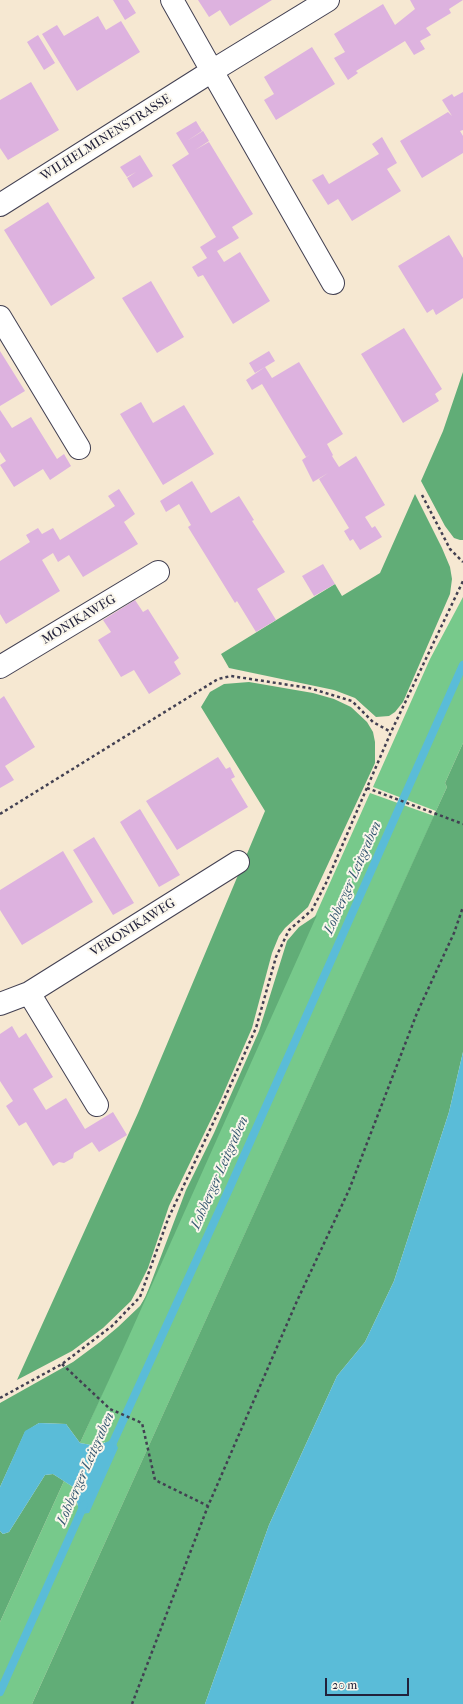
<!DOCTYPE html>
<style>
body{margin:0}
#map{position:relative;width:463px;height:1704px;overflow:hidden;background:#f6e8d2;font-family:"IM FELL French Canon",serif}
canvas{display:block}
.scale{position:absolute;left:325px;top:1678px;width:84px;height:18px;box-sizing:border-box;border:2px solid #22223b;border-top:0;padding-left:5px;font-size:12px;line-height:14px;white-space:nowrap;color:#22223b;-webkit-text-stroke:3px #fbf7ec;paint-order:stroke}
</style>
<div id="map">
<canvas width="463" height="1704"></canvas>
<div class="scale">20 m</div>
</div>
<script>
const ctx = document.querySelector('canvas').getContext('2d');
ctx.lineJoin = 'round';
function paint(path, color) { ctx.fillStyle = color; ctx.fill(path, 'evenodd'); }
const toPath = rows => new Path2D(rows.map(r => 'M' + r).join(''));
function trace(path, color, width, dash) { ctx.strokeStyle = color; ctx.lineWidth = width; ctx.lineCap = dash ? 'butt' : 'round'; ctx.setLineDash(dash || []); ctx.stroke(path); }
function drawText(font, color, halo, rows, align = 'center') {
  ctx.font = font + ' "IM FELL French Canon",serif'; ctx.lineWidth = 4; ctx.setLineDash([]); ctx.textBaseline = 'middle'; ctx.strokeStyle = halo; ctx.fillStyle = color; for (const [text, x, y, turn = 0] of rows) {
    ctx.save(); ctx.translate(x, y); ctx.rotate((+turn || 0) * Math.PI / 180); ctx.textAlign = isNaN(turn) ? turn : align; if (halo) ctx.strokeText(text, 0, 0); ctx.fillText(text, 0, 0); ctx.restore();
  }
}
paint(toPath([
 [463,597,463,743,445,783,447,787,436,811,373,787,430,659],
 [370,793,434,816,32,1704,0,1704,0,1622,64,1481,73,1487,77,1506,105,1442,97,1446,80,1443]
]), '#77c98b');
paint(toPath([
 [463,372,463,540,460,540,454,538,445,526,421,481,443,431],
 [415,494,442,548,450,567,452,579,450,594,403,702,395,712,389,716,376,717,355,698,334,690,229,668,221,654,335,584,342,596,380,573],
 [249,682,313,693,334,699,351,707,367,722,373,732,375,742,375,763,308,907,285,928,279,936,272,953,252,1028,221,1099,169,1206,148,1268,137,1290,131,1301,103,1328,72,1351,17,1380,138,1113,265,811,201,707,210,692,224,684],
 [463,743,463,1052,449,1112,394,1281,365,1342,337,1376,269,1525,205,1704,32,1704,435,813,447,787,445,783],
 [317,915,125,1345,80,1443,66,1424,39,1423,25,1432,0,1487,0,1403,73,1362,100,1342,118,1327,140,1306,146,1296,186,1190,214,1133,259,1031,287,941,299,927],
 [53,1474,64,1481,0,1622,0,1531,3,1534,9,1532,45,1475]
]), '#61ad77');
paint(toPath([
 [463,1052,463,1704,205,1704,269,1525,337,1376,365,1342,394,1281,449,1112],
 [39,1423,66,1424,80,1443,97,1446,114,1439,118,1448,89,1513,80,1514,73,1487,53,1474,45,1475,9,1532,3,1534,0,1531,0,1487,25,1431]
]), '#5abcd8');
trace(toPath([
 [110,1449,230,1187,463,665],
 [0,1692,84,1505]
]), '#5abcd8', 8);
paint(toPath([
 [113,0,128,0,136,13,125,20],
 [198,0,272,0,230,26,220,10,209,17],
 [410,0,463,0,449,9,451,13,426,28,431,35,420,41,425,49,414,55,405,41,356,71,358,73,348,80,334,58,345,52,334,34,383,4,395,25,415,9],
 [98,16,106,30,121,21,140,52,77,91,42,34,57,25,64,36],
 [38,35,55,63,44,70,27,42],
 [312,47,335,84,276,120,264,100,274,94,264,77],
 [31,82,59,130,8,160,0,148,0,100],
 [463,92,463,130,460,131,463,136,463,153,422,178,400,141,448,112,452,116,442,100,452,94,454,97],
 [196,121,202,131,187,141,203,131,209,141,195,150,209,142,253,214,232,227,239,238,217,251,224,262,240,252,270,301,233,324,203,275,198,277,192,267,207,258,200,247,216,237,172,165,189,154,176,133],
 [382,137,397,163,387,169,401,191,352,221,338,199,328,205,312,180,323,174,329,184,379,154,372,144],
 [140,155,153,176,133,188,127,178,136,172,127,177,120,167],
 [48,202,95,278,51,306,4,230],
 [449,235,463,258,463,298,436,315,433,309,427,313,398,266],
 [151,281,184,337,157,353,122,298],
 [404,328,442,389,435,394,439,401,403,423,361,354],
 [0,351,25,391,0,406],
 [269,351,275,361,255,373,249,363],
 [299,362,343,434,327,444,333,455,332,456,339,467,356,456,385,505,365,517,372,528,375,526,382,537,360,550,353,539,350,541,344,531,349,528,319,479,328,473,313,482,302,460,312,453,306,457,262,384,252,390,246,380,265,367,272,378],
 [141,402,153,423,184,405,214,454,163,485,120,414],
 [0,410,12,428,31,417,57,459,64,454,71,466,50,480,43,469,14,487,0,465,6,461,0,452],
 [192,481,211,513,239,496,254,520,252,521,285,572,257,589,276,620,256,632,237,601,235,603,188,527,191,525,179,504,166,512,160,501],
 [119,489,135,514,124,522,138,544,83,577,69,555,58,562,53,553,42,560,60,591,6,624,0,614,0,561,30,542,26,535,38,528,42,534,53,528,60,540,115,506,108,496],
 [323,564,335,584,314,596,302,576],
 [135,600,143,612,148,609,179,658,174,662,181,674,149,694,134,670,121,677,98,640,111,632,103,620],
 [4,696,35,747,5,766,14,780,0,788,0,699],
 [218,757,226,769,230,767,235,777,231,779,248,807,177,850,146,801],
 [140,809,180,875,159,887,120,822],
 [94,837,134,903,113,915,73,850],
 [63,851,93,902,22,945,0,910,0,890],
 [12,1026,19,1038,26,1033,53,1077,33,1089,46,1110,66,1098,85,1129,113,1112,127,1135,99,1152,92,1142,74,1153,73,1158,64,1163,59,1162,53,1166,26,1122,19,1126,6,1106,13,1101,0,1081,0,1034]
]), '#ddb2df');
const minor = toPath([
 [172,0,212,71,328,0],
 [0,205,212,71,333,283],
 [0,317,79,448],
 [0,667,158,572],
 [29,993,97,1105],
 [0,1004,29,993,238,862]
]);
trace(minor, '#424052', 24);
trace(toPath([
 [422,495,450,549,463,562],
 [367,788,463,824],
 [0,814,218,679,231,676,309,688,352,701,373,722,391,732],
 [62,1364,110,1409,142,1423,155,1480,208,1506],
 [0,1398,62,1364,112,1326,140,1297,168,1219,223,1102,256,1028,276,957,289,930,312,910,326,883,391,732,463,581],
 [132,1704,208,1506,297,1301,349,1190,417,1013,454,933,463,907]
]), '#424052', 2.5, [3, 3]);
trace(minor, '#fff', 22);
drawText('13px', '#22223b', '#fbf7ec', [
 ["WILHELMINENSTRASSE",106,138,-32],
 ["MONIKAWEG",79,620,-31],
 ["VERONIKAWEG",133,928,-32]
]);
drawText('italic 14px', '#365872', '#fbf7ec', [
 ["Lohberger Leitgraben",353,878,-66],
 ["Lohberger Leitgraben",220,1173,-66],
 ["Lohberger Leitgraben",86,1469,-66]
]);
</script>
